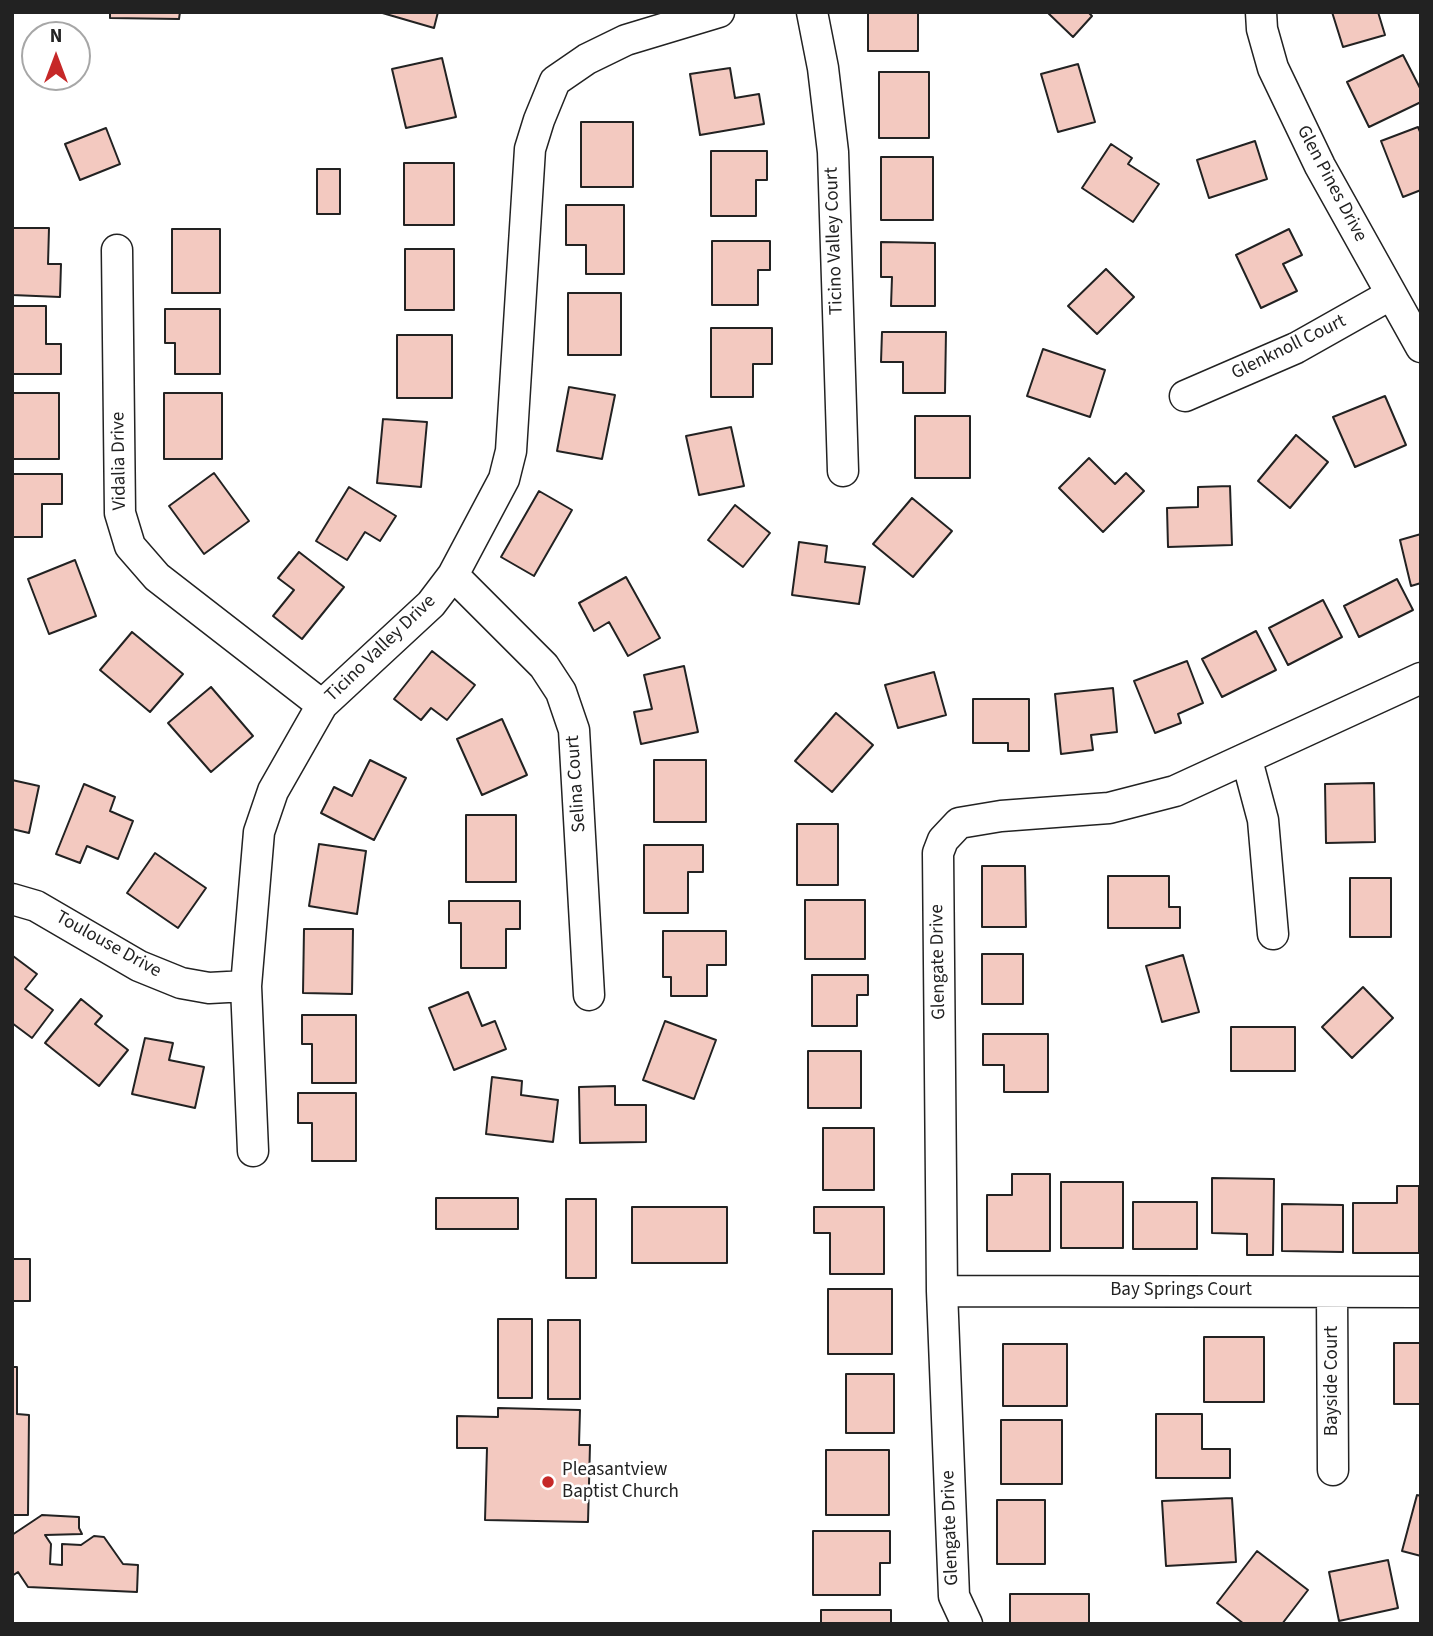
<!DOCTYPE html>
<style>
body{margin:0}
#map{position:relative;width:1433px;height:1636px;overflow:hidden;background:#fff;font-family:"Source Sans 3",sans-serif}
canvas{display:block}
.frame{position:absolute;inset:0;border:14px solid #222;pointer-events:none}
.north{position:absolute;left:21px;top:21px;width:70px;height:70px;box-sizing:border-box;background:#fff;border:2px solid #a7a7a7;border-radius:50%;rotate:0deg;font-size:19px;font-weight:700;line-height:28px;text-align:center;color:#222}
.north::after{content:'';display:block;margin:auto;width:24px;height:32px;background:#c62828;clip-path:polygon(50% 0,100% 100%,50% 72%,0 100%)}
</style>
<div id="map">
<canvas width="1433" height="1636"></canvas>
<div class="frame"></div>
<div class="north">N</div>
</div>
<script>
const ctx = document.querySelector('canvas').getContext('2d');
ctx.lineJoin = 'round';
function paint(path, color) { ctx.fillStyle = color; ctx.fill(path, 'evenodd'); }
const toPath = rows => new Path2D(rows.map(r => 'M' + r).join(''));
function trace(path, color, width, dash) { ctx.strokeStyle = color; ctx.lineWidth = width; ctx.lineCap = dash ? 'butt' : 'round'; ctx.setLineDash(dash || []); ctx.stroke(path); }
function drawText(font, color, halo, rows, align = 'center') {
  ctx.font = font + ' "Source Sans 3",sans-serif'; ctx.lineWidth = 5; ctx.setLineDash([]); ctx.textBaseline = 'middle'; ctx.strokeStyle = halo; ctx.fillStyle = color; for (const [text, x, y, turn = 0] of rows) {
    ctx.save(); ctx.translate(x, y); ctx.rotate((+turn || 0) * Math.PI / 180); ctx.textAlign = isNaN(turn) ? turn : align; if (halo) ctx.strokeText(text, 0, 0); ctx.fillText(text, 0, 0); ctx.restore();
  }
}
const building = toPath([
 [110,12,180,12,179,19,110,18,110,12],
 [379,12,438,12,434,28,379,12],
 [868,12,918,12,918,51,868,51,868,12],
 [1047,12,1088,12,1092,16,1073,37,1047,12],
 [1332,12,1378,12,1385,35,1343,47,1332,12],
 [1403,55,1421,90,1421,102,1369,127,1347,82,1403,55],
 [442,58,456,117,406,128,392,69,442,58],
 [1078,64,1095,122,1058,132,1041,74,1078,64],
 [730,68,735,98,759,94,764,124,700,135,690,74,730,68],
 [879,72,929,72,929,138,879,138,879,72],
 [581,122,633,122,633,187,581,187,581,122],
 [1418,127,1421,134,1421,190,1403,197,1381,141,1418,127],
 [106,128,120,164,80,180,65,144,106,128],
 [1255,141,1267,179,1209,198,1197,160,1255,141],
 [1111,144,1132,158,1128,164,1159,184,1133,222,1082,188,1111,144],
 [711,151,767,151,767,180,756,180,756,216,711,216,711,151],
 [881,157,933,157,933,220,881,220,881,157],
 [404,163,454,163,454,225,404,225,404,163],
 [317,169,340,169,340,214,317,214,317,169],
 [566,205,624,205,624,274,586,274,586,245,566,245,566,205],
 [12,228,49,228,48,264,61,264,60,297,12,295,12,228],
 [172,229,220,229,220,293,172,293,172,229],
 [1289,229,1302,255,1283,264,1297,291,1261,308,1236,255,1289,229],
 [712,241,770,241,770,270,758,270,758,305,712,305,712,241],
 [881,242,935,243,935,306,891,306,892,277,881,277,881,242],
 [405,249,454,249,454,310,405,310,405,249],
 [1106,269,1134,297,1097,334,1068,306,1106,269],
 [568,293,621,293,621,355,568,355,568,293],
 [12,306,46,306,46,344,61,344,61,374,12,374,12,306],
 [165,309,220,309,220,374,175,374,175,343,165,343,165,309],
 [711,328,772,328,772,364,753,364,753,397,711,397,711,328],
 [882,332,946,332,945,393,903,393,903,362,881,362,882,332],
 [397,335,452,335,452,398,397,398,397,335],
 [1043,349,1105,370,1090,417,1027,396,1043,349],
 [569,387,615,395,602,459,557,451,569,387],
 [12,393,59,393,59,459,12,459,12,393],
 [164,393,222,393,222,459,164,459,164,393],
 [1385,396,1406,445,1355,467,1333,417,1385,396],
 [915,416,970,416,970,478,915,478,915,416],
 [383,419,427,422,421,487,377,483,383,419],
 [731,427,744,486,699,495,686,436,731,427],
 [1296,435,1328,462,1290,508,1258,481,1296,435],
 [1089,458,1115,484,1126,473,1144,491,1103,532,1059,488,1089,458],
 [214,473,249,521,204,554,169,506,214,473],
 [12,474,62,474,62,504,42,504,42,537,12,537,12,474],
 [1230,486,1232,545,1168,547,1167,508,1198,507,1198,487,1230,486],
 [349,487,396,516,380,541,365,532,347,560,316,541,349,487],
 [539,491,572,510,534,576,501,557,539,491],
 [912,498,952,531,913,577,873,544,912,498],
 [735,505,770,533,743,567,708,540,735,505],
 [1421,534,1421,583,1411,586,1400,540,1421,534],
 [799,542,827,546,825,562,865,567,859,604,792,595,799,542],
 [299,552,344,587,302,639,273,616,294,590,278,578,299,552],
 [75,560,96,616,49,634,28,579,75,560],
 [626,577,660,638,628,656,609,622,594,631,579,603,626,577],
 [1397,579,1413,610,1359,637,1344,606,1397,579],
 [1323,600,1342,637,1288,665,1269,628,1323,600],
 [1256,631,1276,670,1222,697,1202,659,1256,631],
 [132,632,183,674,150,712,100,670,132,632],
 [432,651,475,685,447,720,431,708,421,720,394,699,432,651],
 [1187,661,1203,703,1178,714,1181,723,1155,733,1134,681,1187,661],
 [684,666,698,732,641,744,634,712,652,709,644,675,684,666],
 [934,672,946,715,898,728,885,685,934,672],
 [211,687,253,736,211,772,168,723,211,687],
 [1113,688,1117,732,1091,735,1093,750,1061,754,1055,694,1113,688],
 [973,699,1029,699,1029,751,1008,751,1008,743,973,743,973,699],
 [836,713,873,745,832,792,795,761,836,713],
 [502,719,527,775,482,795,457,739,502,719],
 [370,760,406,778,374,840,321,813,334,787,352,796,370,760],
 [654,760,706,760,706,822,654,822,654,760],
 [12,780,39,786,29,833,12,829,12,780],
 [1374,783,1375,842,1326,843,1325,784,1374,783],
 [84,784,115,797,110,811,133,821,118,859,87,846,80,863,56,854,84,784],
 [466,815,516,815,516,882,466,882,466,815],
 [797,824,838,824,838,885,797,885,797,824],
 [319,844,366,851,357,914,309,906,319,844],
 [644,845,703,845,703,872,688,872,688,913,644,913,644,845],
 [155,853,206,888,178,928,127,893,155,853],
 [982,866,1025,866,1026,927,982,927,982,866],
 [1108,876,1169,876,1169,907,1180,907,1180,928,1108,928,1108,876],
 [1350,878,1391,878,1391,937,1350,937,1350,878],
 [805,900,865,900,865,959,805,959,805,900],
 [449,901,520,901,520,929,506,929,506,968,461,968,461,923,449,923,449,901],
 [304,929,353,929,352,994,303,993,304,929],
 [663,931,726,931,726,965,707,965,707,996,671,996,671,977,663,977,663,931],
 [982,954,1023,954,1023,1004,982,1004,982,954],
 [1183,955,1199,1012,1162,1022,1146,966,1183,955],
 [13,956,37,974,25,989,53,1010,32,1038,12,1023,13,956],
 [812,975,868,975,868,995,857,995,857,1026,812,1026,812,975],
 [1363,987,1393,1018,1352,1058,1322,1027,1363,987],
 [468,992,482,1026,495,1021,506,1049,454,1070,429,1008,468,992],
 [81,999,102,1016,95,1024,128,1050,99,1086,45,1043,81,999],
 [302,1015,356,1015,356,1083,312,1083,312,1044,302,1044,302,1015],
 [665,1021,716,1040,694,1099,643,1080,665,1021],
 [1231,1027,1295,1027,1295,1071,1231,1071,1231,1027],
 [983,1034,1048,1034,1048,1092,1004,1092,1004,1065,983,1065,983,1034],
 [145,1038,173,1043,169,1060,204,1067,195,1108,132,1094,145,1038],
 [808,1051,861,1051,861,1108,808,1108,808,1051],
 [492,1077,522,1081,521,1095,558,1100,553,1142,486,1134,492,1077],
 [615,1086,615,1105,646,1105,646,1142,580,1143,579,1087,615,1086],
 [298,1093,356,1093,356,1161,312,1161,312,1123,298,1123,298,1093],
 [823,1128,874,1128,874,1190,823,1190,823,1128],
 [1012,1174,1050,1174,1050,1251,987,1251,987,1195,1012,1195,1012,1174],
 [1212,1178,1274,1179,1273,1255,1247,1255,1247,1234,1212,1233,1212,1178],
 [1061,1182,1123,1182,1123,1248,1061,1248,1061,1182],
 [1397,1186,1419,1186,1419,1253,1353,1253,1353,1203,1397,1203,1397,1186],
 [436,1198,518,1198,518,1229,436,1229,436,1198],
 [566,1199,596,1199,596,1278,566,1278,566,1199],
 [1133,1202,1197,1202,1197,1249,1133,1249,1133,1202],
 [1282,1204,1343,1205,1343,1252,1282,1251,1282,1204],
 [632,1207,727,1207,727,1263,632,1263,632,1207],
 [814,1207,884,1207,884,1274,830,1274,830,1233,814,1233,814,1207],
 [12,1259,30,1259,30,1301,12,1301,12,1259],
 [828,1289,892,1289,892,1354,828,1354,828,1289],
 [498,1319,532,1319,532,1398,498,1398,498,1319],
 [548,1320,580,1320,580,1399,548,1399,548,1320],
 [1204,1337,1264,1337,1264,1402,1204,1402,1204,1337],
 [1394,1343,1421,1343,1421,1404,1394,1404,1394,1343],
 [1003,1344,1067,1344,1067,1406,1003,1406,1003,1344],
 [12,1367,17,1367,17,1414,29,1415,28,1515,12,1515,12,1367],
 [846,1374,894,1374,894,1433,846,1433,846,1374],
 [498,1408,580,1410,579,1445,590,1445,588,1522,485,1520,487,1448,457,1448,457,1416,498,1417,498,1408],
 [1156,1414,1202,1414,1202,1449,1230,1449,1230,1478,1156,1478,1156,1414],
 [1001,1420,1062,1420,1062,1484,1001,1484,1001,1420],
 [826,1450,889,1450,889,1515,826,1515,826,1450],
 [1417,1495,1421,1496,1421,1556,1402,1551,1417,1495],
 [1232,1498,1236,1562,1166,1566,1162,1501,1232,1498],
 [997,1500,1045,1500,1045,1564,997,1564,997,1500],
 [42,1515,79,1517,79,1528,82,1534,45,1535,51,1544,50,1564,62,1565,62,1544,81,1545,94,1536,104,1537,123,1564,138,1565,137,1592,28,1587,18,1572,12,1576,12,1535,42,1515],
 [813,1531,890,1531,890,1563,880,1563,880,1595,813,1595,813,1531],
 [1257,1551,1308,1590,1282,1624,1244,1624,1217,1603,1257,1551],
 [1388,1560,1398,1608,1339,1621,1329,1572,1388,1560],
 [1010,1594,1089,1594,1089,1624,1010,1624,1010,1594],
 [821,1610,891,1610,891,1624,821,1624,821,1610]
]);
paint(building, '#f3c9c0');
trace(building, '#222', 2);
const minor = toPath([
 [812,12,823,68,833,152,843,471],
 [1261,12,1262,29,1273,68,1320,166,1421,347],
 [117,250,120,513,130,546,157,577,322,705],
 [1185,396,1296,348,1390,295],
 [453,575,544,666,561,692,574,730,589,995],
 [1247,760,1263,820,1273,934],
 [12,899,36,906,139,966,181,983,209,988,246,986],
 [253,1151,246,986,259,832,273,791,322,705,431,604,453,575,504,479,511,451,530,149,539,120,555,81,587,59,626,40,719,12],
 [942,1291,1421,1292],
 [1332,1292,1333,1470],
 [967,1624,954,1596,942,1291,938,853,943,840,959,823,1001,816,1109,808,1175,791,1421,678]
]);
trace(minor, '#222', 33);
trace(minor, '#fff', 30);
for (const [x, y, r, color] of [
 [548,1482,7,"#c62828"]
]) { const dot = new Path2D(); dot.arc(x, y, r, 0, 2 * Math.PI); ctx.fillStyle = color; ctx.fill(dot); trace(dot, '#fff', 2.5); }
drawText('19px', '#222', '#fff', [
 ["Glen Pines Drive",1331,184,62],
 ["Ticino Valley Court",835,241,-92],
 ["Glenknoll Court",1289,348,-26],
 ["Vidalia Drive",120,461,-91],
 ["Ticino Valley Drive",381,649,-44],
 ["Selina Court",577,784,-94],
 ["Toulouse Drive",108,945,29],
 ["Glengate Drive",939,962,-91],
 ["Bay Springs Court",1181,1291],
 ["Bayside Court",1333,1381,-90],
 ["Glengate Drive",951,1528,-92]
]);
drawText('19px', '#222', '#fff', [
 ["Pleasantview",562,1471],
 ["Baptist Church",562,1493]
], 'left');
</script>
